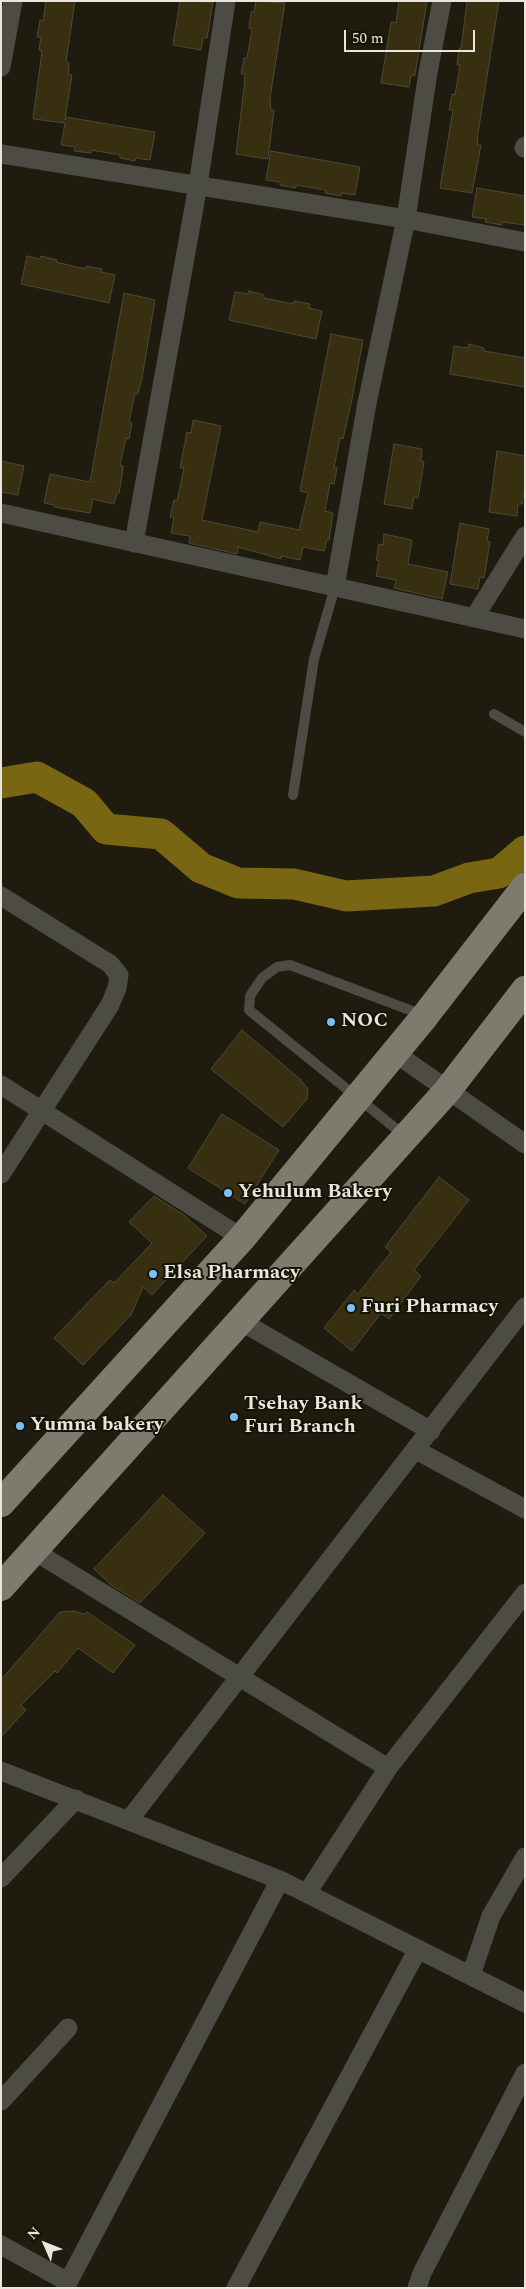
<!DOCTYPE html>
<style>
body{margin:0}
#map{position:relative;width:526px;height:2289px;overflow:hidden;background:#1f1b0e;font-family:Spectral,serif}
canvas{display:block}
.frame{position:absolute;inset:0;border:2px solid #e8e6dd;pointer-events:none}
.north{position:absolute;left:20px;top:2219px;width:50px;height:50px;-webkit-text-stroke:4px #151206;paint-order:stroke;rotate:314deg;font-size:14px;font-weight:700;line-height:20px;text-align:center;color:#e8e6dd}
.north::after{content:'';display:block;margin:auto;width:18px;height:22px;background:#e8e6dd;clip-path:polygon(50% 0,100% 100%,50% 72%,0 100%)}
.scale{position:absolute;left:344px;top:30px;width:131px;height:22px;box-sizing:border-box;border:2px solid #e8e6dd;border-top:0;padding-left:6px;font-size:15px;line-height:18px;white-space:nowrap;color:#e8e6dd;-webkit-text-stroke:4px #151206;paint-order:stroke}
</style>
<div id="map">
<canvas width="526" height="2289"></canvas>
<div class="frame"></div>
<div class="north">N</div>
<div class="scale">50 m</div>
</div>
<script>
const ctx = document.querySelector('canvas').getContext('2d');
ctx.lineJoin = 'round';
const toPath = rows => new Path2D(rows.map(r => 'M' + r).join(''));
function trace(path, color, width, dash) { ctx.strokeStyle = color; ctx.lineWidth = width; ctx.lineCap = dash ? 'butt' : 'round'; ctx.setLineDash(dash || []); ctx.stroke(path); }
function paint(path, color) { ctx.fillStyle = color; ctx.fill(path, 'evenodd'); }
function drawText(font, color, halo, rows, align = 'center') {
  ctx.font = font + ' Spectral,serif'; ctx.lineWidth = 4; ctx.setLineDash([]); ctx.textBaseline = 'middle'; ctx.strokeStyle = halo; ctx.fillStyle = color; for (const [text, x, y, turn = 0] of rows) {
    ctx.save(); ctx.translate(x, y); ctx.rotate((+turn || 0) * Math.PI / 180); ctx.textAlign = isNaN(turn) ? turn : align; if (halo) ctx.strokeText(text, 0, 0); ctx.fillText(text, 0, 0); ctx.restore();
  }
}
trace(toPath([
 [1,783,37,777,84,803,106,829,161,834,201,868,238,883,294,884,346,896,434,891,469,878,499,873,525,851]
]), '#786612', 31);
const building = toPath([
 [46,1,75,1,66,62,69,63,68,74,72,75,65,120,66,117,155,132,150,160,136,158,135,161,120,158,120,155,91,150,91,153,74,151,75,147,61,145,65,123,33,119,42,51,39,50,41,37,37,37,40,20,43,21,46,1],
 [180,1,213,2,207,38,203,38,201,50,173,45,180,1],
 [256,1,285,3,270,98,271,110,274,110,268,159,236,154,244,88,245,74,241,74,244,58,247,58,252,29,249,28,251,12,254,12,256,1],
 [399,1,427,1,415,75,411,76,409,87,381,83,391,22,396,23,399,1],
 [467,1,499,1,478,133,477,145,481,145,472,193,440,188,453,110,449,110,452,94,455,95,460,65,457,65,459,48,461,49,467,1],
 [271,151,360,167,355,195,341,193,341,196,325,193,326,190,296,185,296,188,280,185,280,182,266,180,271,151],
 [477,188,525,196,525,225,502,222,502,225,485,222,486,219,472,217,477,188],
 [27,256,40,259,41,256,57,260,56,262,85,269,86,266,102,269,101,272,115,275,109,303,21,284,27,256],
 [249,291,264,295,264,298,293,304,294,301,310,304,309,308,322,311,316,339,229,320,235,292,248,294,249,291],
 [124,293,155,300,142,378,138,394,135,393,129,422,132,423,129,439,126,438,120,465,123,466,122,476,119,493,117,493,114,504,93,499,90,513,54,507,54,505,44,503,50,474,90,482,124,293],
 [331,334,363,340,352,399,343,439,340,438,334,467,337,468,334,484,330,483,325,511,333,513,329,540,327,540,324,551,303,547,300,560,281,556,281,559,238,547,237,554,189,543,190,536,171,533,174,517,170,517,174,500,177,501,184,468,180,468,187,432,191,433,193,420,221,426,202,520,258,532,260,522,299,530,308,493,300,491,331,334],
 [469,344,484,348,484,351,525,358,525,387,450,374,454,346,468,348,469,344],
 [394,444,422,449,421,461,424,462,418,498,414,497,412,509,384,504,394,444],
 [497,451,525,456,525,486,522,504,518,504,517,516,489,512,497,451],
 [1,461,24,466,18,495,1,492,1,461],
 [460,523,489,529,487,541,490,542,484,578,480,577,478,589,450,584,460,523],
 [384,534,412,540,408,564,448,572,442,599,394,588,396,580,376,576,379,561,376,560,379,544,383,545,384,534],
 [242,1030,300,1079,308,1089,307,1099,283,1127,211,1069,242,1030],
 [222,1114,279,1150,245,1204,188,1168,222,1114],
 [439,1177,469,1200,414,1270,421,1276,389,1319,381,1313,352,1351,324,1328,354,1290,358,1294,391,1252,385,1247,439,1177],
 [154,1196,184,1215,207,1236,152,1295,143,1287,131,1315,83,1365,54,1338,110,1280,114,1283,152,1243,129,1222,154,1196],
 [163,1495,205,1533,140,1603,111,1585,94,1569,163,1495],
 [74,1611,84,1614,87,1612,135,1645,113,1673,78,1648,57,1673,55,1671,21,1705,26,1710,1,1737,1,1680,60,1612,74,1611]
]);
paint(building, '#372f0f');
trace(building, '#4c493a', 1);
trace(toPath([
 [494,714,525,732],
 [293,795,314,659,335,587],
 [405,1136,249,1010,250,996,262,978,277,967,290,965,423,1015]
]), '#4c4b44', 10);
trace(toPath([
 [1,67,13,1],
 [524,148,525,146],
 [1,154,406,219,525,242],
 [1,513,525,629],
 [134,543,198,185,226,1],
 [335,587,367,403,406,219,428,72,442,1],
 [474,618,525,536],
 [1,896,110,964,119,975,117,988,110,1005,1,1174],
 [395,1053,525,1144],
 [1,1085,242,1238],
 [242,1322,431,1431],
 [416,1450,525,1509],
 [34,1551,388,1768],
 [1,1771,280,1880,525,2003],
 [129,1820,525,1307],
 [1,1878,76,1799],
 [307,1893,388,1768,525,1593],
 [471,1975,491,1916,525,1857],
 [1,2101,68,2028],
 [1,2245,68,2282],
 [65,2288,280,1880],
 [236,2288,418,1949],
 [417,2288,422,2273,525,2073]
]), '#4c4b44', 19);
trace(toPath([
 [1,1503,242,1238,425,1016,525,887],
 [1,1587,447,1091,525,990]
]), '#7e7a6d', 28);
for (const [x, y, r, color] of [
 [331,1022,5,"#7bbef8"],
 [228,1193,5,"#7bbef8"],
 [153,1274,5,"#7bbef8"],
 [351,1308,5,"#7bbef8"],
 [234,1417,5,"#7bbef8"],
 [20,1426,5,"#7bbef8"]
]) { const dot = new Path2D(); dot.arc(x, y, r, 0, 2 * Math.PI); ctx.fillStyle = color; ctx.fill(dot); trace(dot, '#151206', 2); }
drawText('bold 20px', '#e8e6dd', '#151206', [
 ["NOC",341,1022],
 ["Yehulum Bakery",238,1193],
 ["Elsa Pharmacy",163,1274],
 ["Furi Pharmacy",361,1308],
 ["Tsehay Bank",244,1405],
 ["Furi Branch",244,1428],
 ["Yumna bakery",30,1426]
], 'left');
</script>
